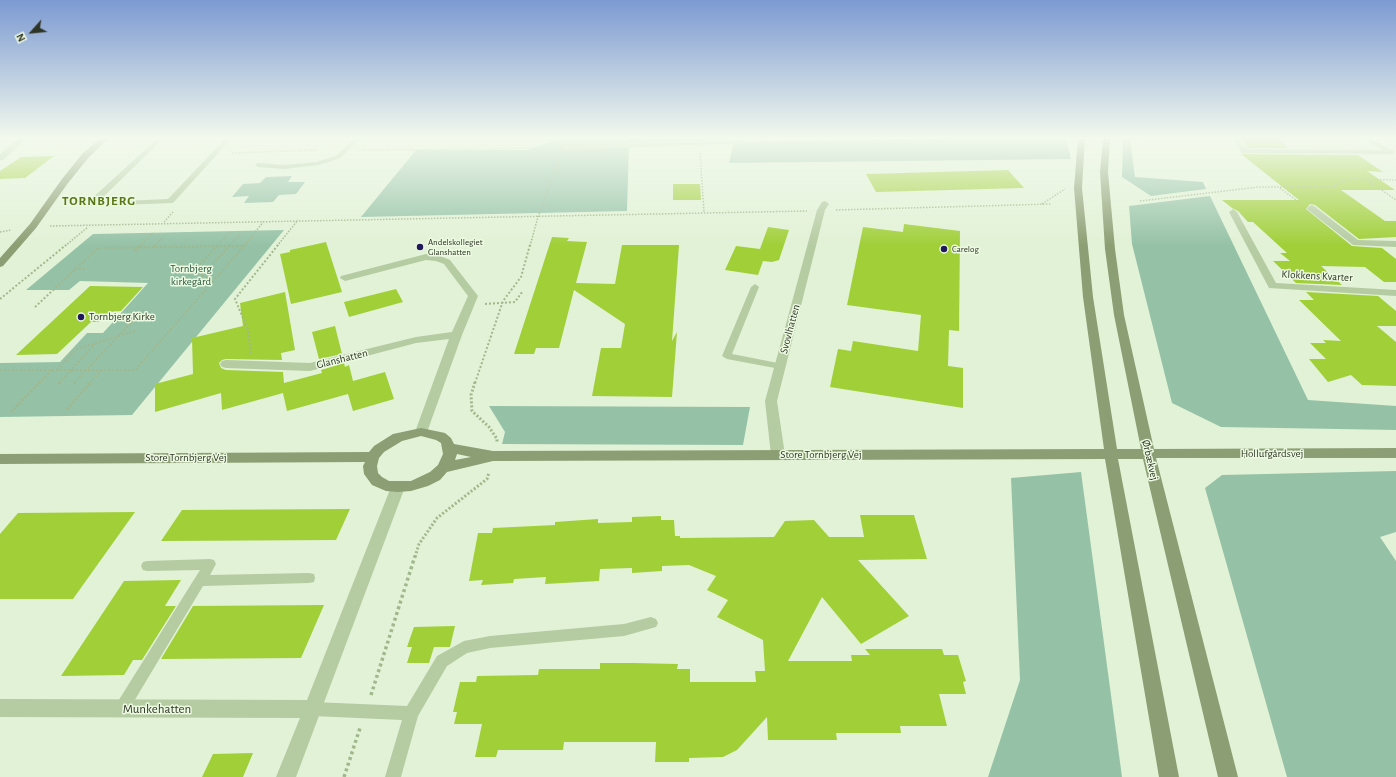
<!DOCTYPE html>
<meta charset="utf-8">
<style>
body{margin:0}
#map{position:relative;width:1396px;height:777px;overflow:hidden;background:#e2f2d6;font-family:"Alegreya Sans",sans-serif}
canvas{display:block}
.north{position:absolute;left:12px;top:12px;width:40px;height:40px;-webkit-text-stroke:3px #ecfae2;paint-order:stroke;rotate:243deg;font-size:11px;font-weight:700;line-height:16px;text-align:center;color:#2f3525}
.north::after{content:'';display:block;margin:auto;width:14px;height:18px;background:#2f3525;clip-path:polygon(50% 0,100% 100%,50% 72%,0 100%)}
</style>
<div id="map">
<canvas width="1396" height="777"></canvas>
<div class="north">N</div>
</div>
<script>
const ctx = document.querySelector('canvas').getContext('2d');
ctx.lineJoin = 'round';
function paint(path, color) { ctx.fillStyle = color; ctx.fill(path, 'evenodd'); }
const toPath = rows => new Path2D(rows.map(r => 'M' + r).join(''));
function trace(path, color, width, dash) { ctx.strokeStyle = color; ctx.lineWidth = width; ctx.lineCap = dash ? 'butt' : 'round'; ctx.setLineDash(dash || []); ctx.stroke(path); }
function drawText(font, color, halo, rows, align = 'center') {
  ctx.font = font + ' "Alegreya Sans",sans-serif'; ctx.lineWidth = 3; ctx.setLineDash([]); ctx.textBaseline = 'middle'; ctx.strokeStyle = halo; ctx.fillStyle = color; for (const [text, x, y, turn = 0] of rows) {
    ctx.save(); ctx.translate(x, y); ctx.rotate((+turn || 0) * Math.PI / 180); ctx.textAlign = isNaN(turn) ? turn : align; if (halo) ctx.strokeText(text, 0, 0); ctx.fillText(text, 0, 0); ctx.restore();
  }
}
paint(toPath([
 [554,138,729,138,730,140,629,143,627,211,361,217,416,150,528,150,552,141],
 [959,138,1066,138,1071,159,729,163,734,142],
 [1123,138,1174,138,1130,140,1135,177,1203,182,1206,189,1151,196,1122,177],
 [292,176,288,182,305,182,296,194,279,195,273,202,244,203,249,196,232,197,243,184,260,183,266,177],
 [1210,196,1308,400,1396,406,1396,430,1221,427,1172,403,1132,244,1129,206],
 [284,230,132,415,0,417,0,363,60,362,87,333,103,333,148,283,80,281,69,290,26,290,93,234],
 [489,406,750,407,743,445,502,444,505,432],
 [1396,471,1396,532,1380,537,1396,561,1396,777,1287,777,1205,488,1222,475],
 [1081,472,1122,777,988,777,1020,680,1011,478]
]), '#95c2a7');
paint(toPath([
 [1240,138,1279,138,1288,148,1248,148],
 [1241,154,1358,155,1383,172,1367,171,1395,190,1341,190,1385,221,1396,221,1396,237,1359,239,1315,205,1310,204,1306,209,1352,246,1382,248,1396,259,1396,282,1384,282,1365,267,1321,266,1342,285,1296,283,1273,261,1290,261,1280,253,1287,253,1253,222,1248,222,1238,211,1232,208,1222,200,1299,200],
 [54,156,25,178,0,179,0,171,21,157],
 [1008,170,1024,188,876,192,866,174],
 [673,184,700,184,701,200,673,200],
 [904,224,960,231,959,331,949,330,948,366,963,368,963,408,830,387,838,349,851,351,853,341,918,351,921,315,847,305,863,227,903,232],
 [768,227,789,230,779,260,772,262,763,261,758,275,725,270,736,246,760,249],
 [552,237,569,238,567,241,587,242,576,283,615,284,622,245,679,245,672,341,677,332,672,397,592,396,601,348,621,348,625,324,574,290,559,348,536,348,534,354,514,354],
 [326,242,342,292,291,304,280,254,290,252,290,250],
 [90,286,143,287,121,311,110,312,98,322,91,322,57,354,16,355],
 [396,289,403,302,349,317,344,302],
 [285,292,295,350,281,353,282,360,226,359,222,360,219,363,221,368,226,370,283,372,284,383,322,373,321,370,344,363,345,367,349,365,353,381,385,372,394,399,353,411,348,394,287,411,283,393,222,410,221,393,155,412,155,384,193,374,192,338,243,326,240,303],
 [1306,292,1378,296,1396,311,1396,326,1377,326,1396,342,1396,386,1362,385,1351,375,1328,382,1309,359,1326,359,1310,343,1326,343,1323,340,1341,341,1299,300,1314,300],
 [335,326,342,354,319,359,312,332],
 [350,509,336,540,161,541,182,510],
 [135,512,73,599,0,599,0,534,18,513],
 [860,515,914,515,927,559,858,560,909,616,861,644,822,597,788,661,852,661,851,655,870,655,865,649,942,649,944,655,958,655,966,681,963,682,966,694,939,694,947,726,900,726,901,733,836,733,837,740,768,740,767,717,737,750,723,757,689,758,689,762,655,762,656,742,564,742,563,750,498,750,496,757,475,757,482,724,454,724,457,712,453,712,460,682,476,682,477,676,538,675,539,669,600,669,600,663,634,663,678,664,677,669,690,669,690,682,756,682,755,671,765,671,763,640,717,617,728,600,707,590,716,576,689,565,662,566,662,571,632,573,632,568,600,569,599,581,545,584,546,577,514,579,513,583,481,585,483,580,469,581,478,533,492,533,493,528,555,525,555,522,598,519,598,523,632,522,632,517,661,516,661,520,674,520,675,536,680,536,680,538,774,537,785,521,814,520,829,537,864,537],
 [181,580,165,606,176,606,142,660,133,660,124,675,61,676,124,581],
 [324,605,301,658,161,659,193,606],
 [455,626,450,647,434,647,429,663,407,663,412,647,407,647,414,627],
 [253,753,243,777,202,777,213,754]
]), '#a0cf38');
trace(toPath([
 [362,150,553,148],
 [232,153,317,150],
 [700,153,704,212],
 [1367,180,1396,200],
 [1280,188,1300,203],
 [1140,201,1259,187,1333,187,1344,180,1354,179,1396,180],
 [1042,204,1065,189],
 [836,210,1051,204],
 [164,222,173,212],
 [50,226,807,211],
 [0,232,11,230],
 [65,246,88,227],
 [140,246,153,233],
 [154,246,167,234],
 [217,246,230,232],
 [229,246,241,233],
 [244,246,264,221],
 [277,246,298,220],
 [530,246,538,217,560,158]
]), '#a1b78c', 1.5, [1.5, 1.5]);
trace(toPath([
 [153,247,155,245],
 [135,251,141,245],
 [178,261,213,282],
 [75,269,86,269],
 [181,285,218,245],
 [194,285,230,245],
 [0,299,66,245],
 [485,304,515,302,522,292],
 [35,307,98,248,244,246],
 [251,353,248,330,235,299,278,245],
 [0,370,135,370,245,245],
 [57,370,77,349,138,330],
 [39,383,52,370],
 [59,383,95,344],
 [74,383,145,308],
 [90,383,102,370],
 [475,383,503,301,521,277,530,245]
]), '#a1b78c', 2, [2, 2]);
trace(toPath([
 [475,382,471,395,472,411,489,427,497,439,497,442],
 [74,383,75,382],
 [58,384,60,382],
 [67,409,91,382],
 [11,412,40,382],
 [415,557,419,544,437,518,487,479,489,472]
]), '#a1b78c', 3, [2, 2]);
trace(toPath([
 [371,695,415,556],
 [344,777,360,728]
]), '#a1b78c', 3.5, [3, 3]);
paint(toPath([
 [158,138,164,138,98,202,168,199,226,138,232,138,173,203,88,206,88,202,158,138],
 [355,138,361,138,340,158,319,165,284,169,258,167,255,165,258,163,284,165,316,162,336,156,355,138],
 [744,140,747,142,746,143,564,150,561,148,564,146,744,140],
 [755,284,759,287,732,354,783,364,785,366,783,368,780,369,727,359,722,356,751,287,755,284],
 [210,559,214,560,216,564,210,575,309,573,314,574,315,578,314,582,309,583,203,586,127,713,122,715,117,713,115,708,117,703,200,570,147,571,143,570,141,566,143,562,147,561,210,559],
 [651,617,656,619,658,623,656,627,624,636,490,648,467,653,447,666,418,716,401,777,385,777,402,720,313,716,308,714,306,709,308,704,313,702,407,706,437,656,464,641,490,636,624,624,651,617]
]), '#b5cba2');
paint(toPath([
 [19,138,27,138,3,160,0,160,0,154,19,138],
 [738,138,744,138,748,142,747,144,741,144,738,138],
 [1232,138,1238,138,1247,149,1382,150,1362,138,1371,138,1395,152,1391,154,1245,153,1242,153,1232,138],
 [825,201,829,204,825,210,777,401,785,455,783,458,778,460,773,458,771,455,765,401,817,210,822,202,825,201],
 [1311,205,1314,206,1358,240,1396,241,1396,247,1353,245,1308,210,1307,208,1311,205],
 [1233,209,1237,212,1276,283,1396,290,1396,296,1269,288,1229,212,1233,209],
 [426,254,438,255,450,260,478,296,462,335,426,435,421,436,416,435,415,432,449,339,416,343,310,371,226,368,222,367,220,364,222,361,226,360,310,363,416,337,452,332,468,296,444,264,436,261,426,260,345,281,340,278,341,276,426,254],
 [398,482,403,483,405,487,296,777,276,777,300,718,0,717,0,699,307,700,391,487,393,483,398,482]
]), '#b5cba2');
paint(toPath([
 [101,138,109,138,89,157,68,183,36,228,3,266,0,267,0,258,30,224,62,179,83,153,101,138],
 [1078,138,1085,138,1082,188,1093,297,1117,449,1141,449,1114,315,1105,249,1100,172,1103,138,1110,138,1108,172,1115,249,1124,315,1154,449,1396,448,1396,458,1156,458,1238,777,1218,777,1143,459,1118,459,1179,777,1159,777,1105,459,493,461,447,472,440,480,428,486,411,491,398,492,386,491,372,485,364,474,363,466,365,462,0,464,0,454,369,452,374,446,393,434,421,428,445,433,451,438,454,444,493,451,1104,449,1083,297,1074,188,1078,138],
 [421,436,436,440,441,443,443,454,438,465,430,472,411,481,389,481,382,477,378,473,377,466,379,458,384,452,402,441,421,436],
 [457,454,471,457,455,460,457,454]
]), '#8c9e73');
const sky = ctx.createLinearGradient(0, 0, 0, 246);
sky.addColorStop(0, '#7c9ad2');
sky.addColorStop(0.56, '#f2f9ed');
sky.addColorStop(1, '#f2f9ed00');
ctx.fillStyle = sky;
ctx.fillRect(0, 0, 1396, 246);
for (const [x, y, r, color] of [
 [420,247,4,"#201859"],
 [944,249,4,"#201859"],
 [81,317,4,"#201859"]
]) { const dot = new Path2D(); dot.arc(x, y, r, 0, 2 * Math.PI); ctx.fillStyle = color; ctx.fill(dot); trace(dot, '#ecfae2', 1.5); }
drawText('9px', '#2f3525', '#ecfae2', [
 ["Andelskollegiet",428,242],
 ["Glanshatten",428,252],
 ["Carelog",952,249]
], 'left');
drawText('11px', '#27553b', '#ecfae2', [
 ["Tornbjerg",191,269],
 ["kirkegård",191,282]
]);
drawText('11px', '#2f3525', '#ecfae2', [
 ["Klokkens Kvarter",1317,276,3],
 ["Svovlhatten",790,329,-75],
 ["Glanshatten",342,359,-14],
 ["Hollufgårdsvej",1272,454],
 ["Store Tornbjerg Vej",821,455],
 ["Store Tornbjerg Vej",186,458],
 ["Ørbækvej",1150,460,77]
]);
drawText('11px', '#2f3525', '#ecfae2', [
 ["Tornbjerg Kirke",89,317]
], 'left');
ctx.letterSpacing = '1px';
drawText('bold 13px', '#5a7717', '#ecfae2', [
 ["TORNBJERG",99,201]
]);
ctx.letterSpacing = '0px';
drawText('13px', '#2f3525', '#ecfae2', [
 ["Munkehatten",157,709]
]);
</script>
